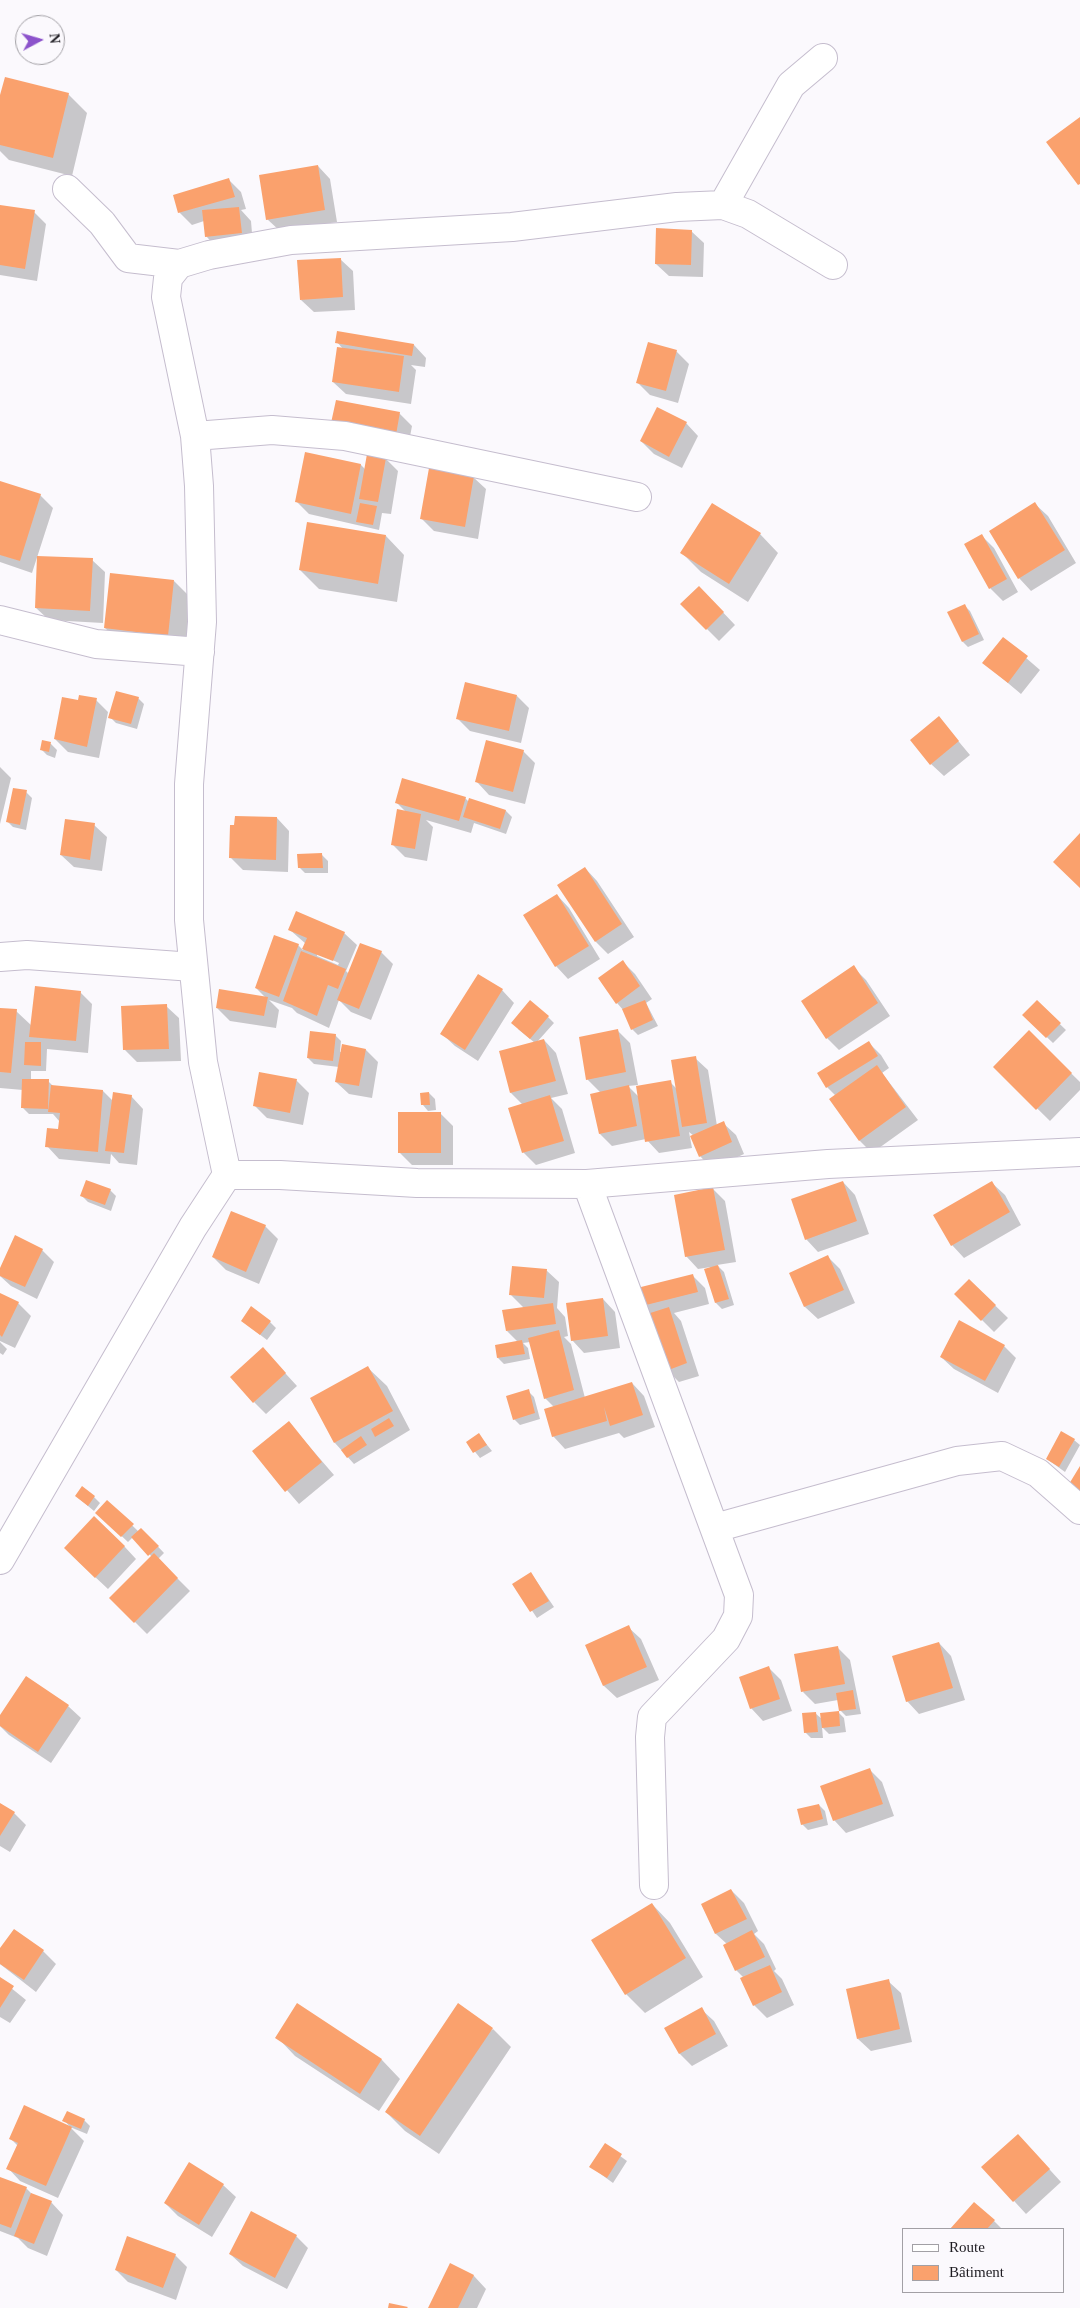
<!DOCTYPE html>
<meta charset="utf-8">
<style>
body{margin:0}
#map{position:relative;width:1080px;height:2308px;overflow:hidden;background:#fbf9fd;font-family:"Times New Roman",serif}
canvas{display:block}
.legend{position:absolute;left:902px;top:2228px;width:162px;height:65px;box-sizing:border-box;background:#fbf9fd;border:1px solid #a2a0a5;margin:0;padding:6px 9px;list-style:none;font-size:15px;color:#1d1b21}
.legend li{display:flex;align-items:center;gap:10px;height:25px}
.legend b{width:25px;border:1px solid #a2a0a5}
.north{position:absolute;left:15px;top:15px;width:50px;height:50px;box-sizing:border-box;background:#fbf9fd;border:1px solid #a2a0a5;border-radius:50%;rotate:84deg;font-size:14px;font-weight:700;line-height:20px;text-align:center;color:#1d1b21}
.north::after{content:'';display:block;margin:auto;width:18px;height:22px;background:#8c53cb;clip-path:polygon(50% 0,100% 100%,50% 72%,0 100%)}
</style>
<div id="map">
<canvas width="1080" height="2308"></canvas>
<ul class="legend">
<li><b style="height:6px;background:#fff"></b>Route</li>
<li><b style="height:14px;background:#faa16d"></b>Bâtiment</li>
</ul>
<div class="north">N</div>
</div>
<script>
const ctx = document.querySelector('canvas').getContext('2d');
ctx.lineJoin = 'round';
function paint(path, color) { ctx.fillStyle = color; ctx.fill(path, 'evenodd'); }
const toPath = rows => new Path2D(rows.map(r => 'M' + r).join(''));
function trace(path, color, width, dash) { ctx.strokeStyle = color; ctx.lineWidth = width; ctx.lineCap = dash ? 'butt' : 'round'; ctx.setLineDash(dash || []); ctx.stroke(path); }
paint(toPath([
 [68,94,87,113,72,176,9,160,0,151,0,101],
 [318,166,330,179,337,222,280,231,267,219],
 [229,180,241,192,246,209,241,210,251,221,253,245,218,249,206,236,204,221,192,225,179,212],
 [0,206,34,212,46,224,37,281,0,275],
 [691,231,704,243,703,277,669,276,656,264],
 [340,259,353,271,355,310,314,312,301,300],
 [337,342,414,345,426,358,425,367,411,365,416,370,411,404,346,394,333,382,343,349],
 [676,351,689,364,678,403,650,395,638,383],
 [399,413,412,426,408,447,345,435],
 [686,423,698,436,682,468,654,454,641,441],
 [306,454,361,465,366,470,386,459,398,471,391,514,382,513,379,530,309,514,297,502],
 [473,477,486,489,478,539,434,531,421,518],
 [0,482,40,495,53,508,32,573,0,562],
 [1035,504,1048,516,1076,563,1031,591,1019,578],
 [760,534,778,553,748,602,701,572,682,553],
 [386,536,404,555,397,602,319,589,300,570],
 [982,536,994,548,1018,592,1003,601,990,588],
 [92,560,105,572,103,623,49,620,36,608],
 [174,581,193,600,186,654,124,646,105,628],
 [699,587,735,625,719,641,682,604],
 [964,605,970,611,984,640,968,647,963,642],
 [1003,638,1040,670,1021,694,984,663],
 [517,696,529,708,521,743,470,731,458,719],
 [138,698,144,704,137,729,116,723,110,717],
 [96,700,108,712,99,758,68,752,55,739,79,702],
 [939,718,970,755,944,776,931,764],
 [43,742,51,744,57,750,55,758,47,755,41,749],
 [523,751,535,763,525,804,489,795,477,782],
 [0,767,11,778,0,824],
 [26,792,32,798,26,830,13,827,7,821],
 [465,798,469,802,470,799,506,811,512,817,506,834,474,823,471,833,426,820,433,827,427,861,405,857,393,845,406,812,396,802],
 [277,818,289,831,288,872,243,870,231,858],
 [94,825,107,837,102,871,74,867,61,855],
 [322,855,328,861,328,873,305,873,299,867],
 [585,868,597,881,634,937,608,954,596,942],
 [557,895,569,908,600,959,568,979,556,966],
 [290,930,344,933,357,945,346,971,349,974,381,952,393,964,371,1020,351,1012,339,1000,329,1028,297,1013,292,1008,269,1000,279,1010,276,1028,230,1021,217,1008,266,998,256,988,298,945,303,950,306,944],
 [317,953,339,963,338,965,317,956],
 [623,962,635,974,652,999,646,1003,658,1026,638,1035,632,1029,624,1011,617,1003],
 [853,967,866,980,890,1016,839,1050,827,1038],
 [502,990,514,1003,478,1061,455,1046,442,1034],
 [80,992,92,1004,88,1053,47,1049,46,1071,31,1071,31,1080,48,1081,54,1087,103,1091,113,1101,131,1096,143,1109,137,1165,119,1163,111,1154,110,1164,59,1159,47,1146,59,1131,60,1122,53,1114,29,1114,23,1108,23,1090,0,1088,0,1009,16,1011,32,1026],
 [1037,1002,1066,1030,1053,1043,1024,1015],
 [166,1006,179,1018,181,1061,137,1062,125,1050],
 [548,1017,554,1023,537,1042,544,1040,556,1053,568,1094,551,1098,562,1109,575,1153,536,1165,523,1152,523,1105,511,1093,501,1052,535,1043,518,1029],
 [618,1031,630,1043,638,1085,628,1086,640,1098,670,1082,677,1089,695,1058,708,1070,717,1126,723,1123,736,1135,744,1154,712,1169,700,1156,694,1136,689,1132,692,1148,659,1153,646,1139,612,1146,600,1134,601,1093,587,1079],
 [1029,1032,1080,1082,1080,1090,1050,1121,995,1067],
 [335,1035,341,1041,340,1052,366,1050,378,1062,372,1098,349,1094,336,1082,339,1067,314,1064,308,1058],
 [868,1042,881,1055,889,1068,882,1073,918,1120,872,1153,860,1141,831,1099,836,1096,827,1087],
 [296,1080,309,1093,303,1125,267,1118,254,1105],
 [429,1093,435,1099,436,1110,428,1111,423,1105],
 [440,1113,453,1126,453,1165,412,1165,400,1153],
 [843,1182,855,1195,869,1234,818,1252,806,1239],
 [992,1183,1005,1195,1021,1225,964,1258,952,1245],
 [713,1189,725,1201,736,1262,717,1265,724,1272,734,1305,722,1309,716,1303,706,1270,711,1267,698,1269,686,1256],
 [110,1190,116,1196,111,1211,88,1202,82,1196],
 [265,1226,278,1239,259,1284,226,1270,213,1257],
 [42,1250,54,1262,37,1299,11,1286,0,1276,0,1271],
 [828,1257,840,1269,855,1303,818,1319,805,1307,791,1273],
 [546,1270,559,1282,557,1308,565,1317,568,1336,564,1337,571,1344,585,1398,632,1383,644,1396,655,1427,624,1438,619,1433,565,1449,553,1436,554,1407,545,1398,530,1342,523,1343,528,1348,530,1359,504,1364,498,1358,496,1346,518,1342,507,1331,524,1308,511,1295],
 [693,1276,705,1288,709,1304,674,1313,681,1321,699,1376,679,1382,667,1370,651,1314,643,1305],
 [969,1280,1008,1318,994,1332,956,1294],
 [0,1294,18,1303,31,1316,15,1348,0,1341],
 [603,1299,615,1312,620,1348,584,1353,572,1340],
 [242,1321,270,1322,276,1328,267,1340],
 [0,1342,7,1349,3,1355,0,1353],
 [1004,1346,1016,1358,998,1393,954,1369,941,1357],
 [275,1362,297,1386,266,1414,254,1402],
 [368,1368,387,1386,410,1430,354,1464,335,1443,311,1399],
 [528,1391,534,1397,540,1419,520,1425,514,1419],
 [289,1423,334,1475,299,1504,254,1452],
 [479,1435,492,1451,480,1458,468,1443],
 [1074,1440,1080,1445,1065,1472,1047,1459],
 [76,1496,94,1497,100,1503,94,1511],
 [107,1501,139,1532,147,1535,164,1553,158,1559,190,1591,147,1634,111,1598,152,1557,133,1537,128,1542,97,1513],
 [124,1546,136,1559,108,1589,78,1561],
 [531,1573,554,1607,537,1618,514,1584],
 [628,1627,641,1639,659,1680,617,1698,604,1686,586,1646],
 [939,1643,951,1656,965,1700,919,1714,907,1701],
 [837,1647,850,1660,861,1714,846,1716,840,1710,838,1700,815,1704,803,1692],
 [769,1668,781,1680,792,1711,763,1721,751,1708],
 [68,1706,81,1718,51,1763,9,1735,0,1726,0,1718],
 [838,1712,844,1718,846,1732,829,1734,822,1727,823,1738,811,1738,805,1732,815,1713,822,1719],
 [870,1770,882,1782,894,1816,846,1833,834,1820],
 [0,1804,14,1813,26,1825,10,1852,0,1846],
 [819,1805,825,1811,828,1825,808,1830,802,1824],
 [731,1890,744,1903,758,1931,754,1934,764,1944,776,1969,774,1971,782,1979,794,2005,767,2018,754,2005,744,1978,736,1970,727,1944,716,1934,702,1905],
 [652,1904,670,1923,703,1977,645,2013,626,1994],
 [14,1930,43,1951,56,1964,36,1992,0,1964,0,1950],
 [0,1979,26,2000,10,2023,0,2017],
 [888,1981,901,1993,912,2042,871,2051,858,2039],
 [298,2005,382,2060,400,2079,379,2111,295,2056,277,2037],
 [701,2009,714,2021,728,2046,692,2066,680,2054,666,2028],
 [493,2029,511,2047,439,2154,405,2131,386,2112],
 [64,2120,84,2120,90,2126,87,2134,70,2127],
 [71,2128,84,2141,58,2198,20,2181,8,2168,18,2146,11,2139],
 [605,2145,627,2161,613,2183,591,2167],
 [1030,2148,1061,2182,1026,2214,983,2167],
 [0,2178,26,2188,33,2195,51,2202,63,2215,47,2256,28,2248,18,2238,0,2231],
 [223,2185,236,2197,212,2237,178,2216,165,2203],
 [974,2203,994,2221,1002,2229,952,2229],
 [296,2236,308,2248,287,2289,243,2266,230,2254],
 [175,2255,187,2267,176,2300,128,2282,116,2270],
 [451,2265,474,2276,486,2289,477,2308,429,2308]
]), '#0003');
paint(toPath([
 [5,77,69,93,53,158,0,145,0,95],
 [1080,117,1080,184,1078,185,1046,142],
 [318,165,325,210,266,220,259,175],
 [229,178,235,197,178,213,173,195],
 [0,205,35,210,25,269,0,265],
 [239,207,242,233,205,237,202,210],
 [656,228,692,230,691,265,655,264],
 [341,258,343,297,300,300,297,260],
 [337,331,414,344,412,356,335,343],
 [648,342,677,350,666,391,636,383],
 [337,347,404,356,399,392,332,382],
 [336,400,400,412,396,435,331,423],
 [657,407,687,422,669,457,640,441],
 [305,452,361,464,351,514,295,502],
 [367,454,386,458,378,502,359,499],
 [429,468,474,476,465,527,420,519],
 [0,481,41,494,20,561,0,555],
 [1035,502,1065,550,1018,579,989,531],
 [360,503,377,506,373,525,356,522],
 [712,503,761,533,729,584,680,553],
 [307,522,386,535,378,584,299,570],
 [982,534,1007,579,989,589,964,544],
 [37,556,93,558,90,611,35,608],
 [110,573,174,580,168,636,104,628],
 [699,586,724,612,706,630,680,604],
 [965,604,979,634,962,642,947,612],
 [1003,637,1028,656,1008,683,982,663],
 [465,682,517,695,509,731,456,719],
 [116,691,139,697,131,724,108,718],
 [79,695,97,698,87,747,54,739,62,697,78,700],
 [939,716,959,741,930,765,910,740],
 [42,740,51,742,49,752,40,750],
 [486,740,524,750,513,792,475,782],
 [402,778,466,797,459,821,395,803],
 [13,788,27,790,20,825,6,822],
 [469,798,506,810,500,829,463,817],
 [397,809,421,814,415,849,391,845],
 [235,816,277,817,276,860,229,858,230,825,234,825],
 [65,819,95,823,90,860,60,855],
 [1080,833,1080,888,1053,862],
 [322,853,323,868,298,868,297,854],
 [585,867,622,924,595,942,557,885],
 [557,894,589,946,555,967,523,915],
 [296,911,345,932,333,961,302,949,307,938,288,930],
 [274,935,299,944,279,997,255,988],
 [360,943,382,951,359,1009,337,1000],
 [301,951,346,969,338,989,328,985,317,1016,283,1001],
 [623,960,640,986,616,1004,598,978],
 [854,965,878,1003,826,1039,801,1001],
 [478,974,503,989,465,1050,440,1034],
 [35,986,81,991,76,1041,29,1037],
 [219,989,268,997,264,1016,216,1008],
 [530,1000,549,1016,530,1039,511,1023],
 [645,1000,653,1020,631,1030,622,1009],
 [1037,1000,1061,1023,1046,1038,1022,1015],
 [167,1004,169,1049,123,1050,121,1006],
 [0,1008,17,1009,11,1073,0,1072],
 [618,1029,626,1072,586,1080,579,1037],
 [1029,1030,1072,1073,1036,1110,993,1067],
 [310,1031,336,1034,333,1061,307,1058],
 [544,1039,556,1081,510,1093,499,1051],
 [869,1041,878,1056,826,1088,817,1073],
 [25,1042,41,1042,41,1066,24,1065],
 [342,1044,366,1049,359,1086,335,1082],
 [696,1056,707,1123,682,1127,671,1060],
 [877,1065,906,1107,859,1141,829,1099],
 [259,1072,297,1079,290,1113,253,1106],
 [22,1079,49,1079,48,1109,21,1108],
 [671,1080,680,1136,645,1142,636,1086],
 [51,1085,103,1090,98,1152,45,1147,47,1128,58,1129,60,1113,48,1112],
 [629,1085,637,1126,599,1134,590,1094],
 [113,1092,132,1095,124,1153,105,1151],
 [429,1092,430,1105,421,1105,420,1093],
 [550,1095,564,1141,522,1153,508,1108],
 [398,1112,441,1112,441,1153,398,1153],
 [724,1121,732,1142,699,1157,690,1136],
 [86,1180,111,1189,105,1205,80,1196],
 [843,1181,857,1221,805,1240,791,1199],
 [992,1181,1010,1212,951,1246,933,1215],
 [713,1187,725,1250,685,1257,674,1195],
 [231,1211,266,1225,246,1272,212,1257],
 [15,1235,43,1249,25,1287,0,1276,0,1268],
 [828,1255,844,1290,804,1307,789,1273],
 [718,1265,729,1299,715,1303,704,1269],
 [512,1266,547,1269,544,1298,509,1295],
 [693,1274,698,1292,642,1306,637,1288],
 [969,1279,996,1305,981,1321,954,1294],
 [0,1293,19,1302,2,1337,0,1335],
 [603,1298,608,1336,571,1341,566,1303],
 [553,1303,556,1324,506,1331,502,1310],
 [251,1306,271,1321,260,1335,241,1321],
 [669,1307,687,1363,666,1371,647,1314],
 [959,1320,1005,1345,985,1381,940,1357],
 [559,1330,574,1390,544,1399,528,1338],
 [522,1340,525,1354,497,1358,495,1345],
 [263,1347,286,1373,253,1403,230,1377],
 [368,1366,393,1411,334,1443,310,1398],
 [632,1382,643,1415,610,1426,604,1407,607,1421,552,1437,544,1409],
 [529,1389,535,1413,513,1420,506,1396],
 [389,1418,394,1426,375,1437,371,1429],
 [289,1421,322,1462,285,1492,252,1451],
 [1061,1431,1075,1439,1059,1467,1046,1459],
 [479,1433,487,1445,473,1453,466,1442],
 [361,1436,367,1445,347,1458,341,1450],
 [1080,1466,1080,1491,1069,1484],
 [82,1486,95,1496,88,1506,75,1496],
 [107,1500,134,1524,121,1537,95,1513],
 [94,1516,125,1546,95,1578,64,1548],
 [141,1528,159,1546,148,1556,131,1537],
 [154,1553,178,1578,134,1623,109,1598],
 [531,1572,549,1601,530,1612,512,1584],
 [629,1625,647,1667,603,1686,585,1645],
 [939,1642,953,1688,906,1702,892,1656],
 [838,1646,845,1684,801,1692,794,1654],
 [769,1666,780,1699,750,1709,739,1677],
 [26,1676,69,1705,38,1752,0,1726,0,1715],
 [853,1690,856,1709,839,1711,836,1693],
 [839,1711,840,1726,822,1728,820,1713],
 [816,1712,818,1732,804,1733,802,1713],
 [870,1768,883,1804,833,1821,820,1786],
 [0,1803,15,1812,0,1836],
 [819,1804,823,1819,801,1825,797,1809],
 [731,1889,747,1919,715,1934,701,1904],
 [652,1903,686,1958,625,1995,591,1940],
 [14,1929,44,1950,24,1980,0,1964,0,1948],
 [752,1930,765,1957,735,1971,723,1945],
 [770,1965,782,1992,753,2006,740,1978],
 [0,1977,14,1986,0,2008],
 [889,1979,900,2029,857,2039,846,1989],
 [297,2003,382,2059,360,2094,275,2038],
 [458,2003,493,2028,420,2136,385,2112],
 [702,2007,716,2034,679,2054,664,2028],
 [24,2105,72,2127,46,2186,6,2169,18,2143,9,2139],
 [67,2111,85,2119,81,2129,62,2121],
 [1018,2134,1050,2169,1013,2202,981,2167],
 [605,2143,622,2154,607,2178,589,2167],
 [189,2162,224,2184,199,2225,164,2203],
 [0,2177,27,2187,11,2228,0,2224],
 [31,2193,52,2201,34,2244,14,2236],
 [974,2202,995,2220,987,2229,950,2229],
 [251,2211,297,2235,275,2278,229,2254],
 [127,2236,176,2254,163,2288,115,2270],
 [450,2263,474,2275,458,2308,428,2308],
 [389,2303,408,2307,407,2308,388,2308]
]), '#faa16d');
const minor = toPath([
 [67,189,102,223,128,258,179,264],
 [723,205,791,85,823,58],
 [195,436,272,430,345,436,637,497],
 [0,620,96,644,200,652],
 [0,957,27,955,193,967],
 [227,1175,203,1062,189,920,189,784,202,622,199,486,195,436,166,297,168,278,179,264,209,255,291,240,512,227,677,207,723,205,748,214,833,265],
 [587,1184,739,1595,738,1616,726,1639,652,1717,650,1737,654,1885],
 [715,1528,957,1461,1002,1456,1038,1473,1080,1510],
 [0,1560,193,1227,227,1175,280,1175,417,1183,587,1184,828,1164,1080,1152]
]);
trace(minor, '#c5bdce', 30);
trace(minor, '#fff', 28);
</script>
